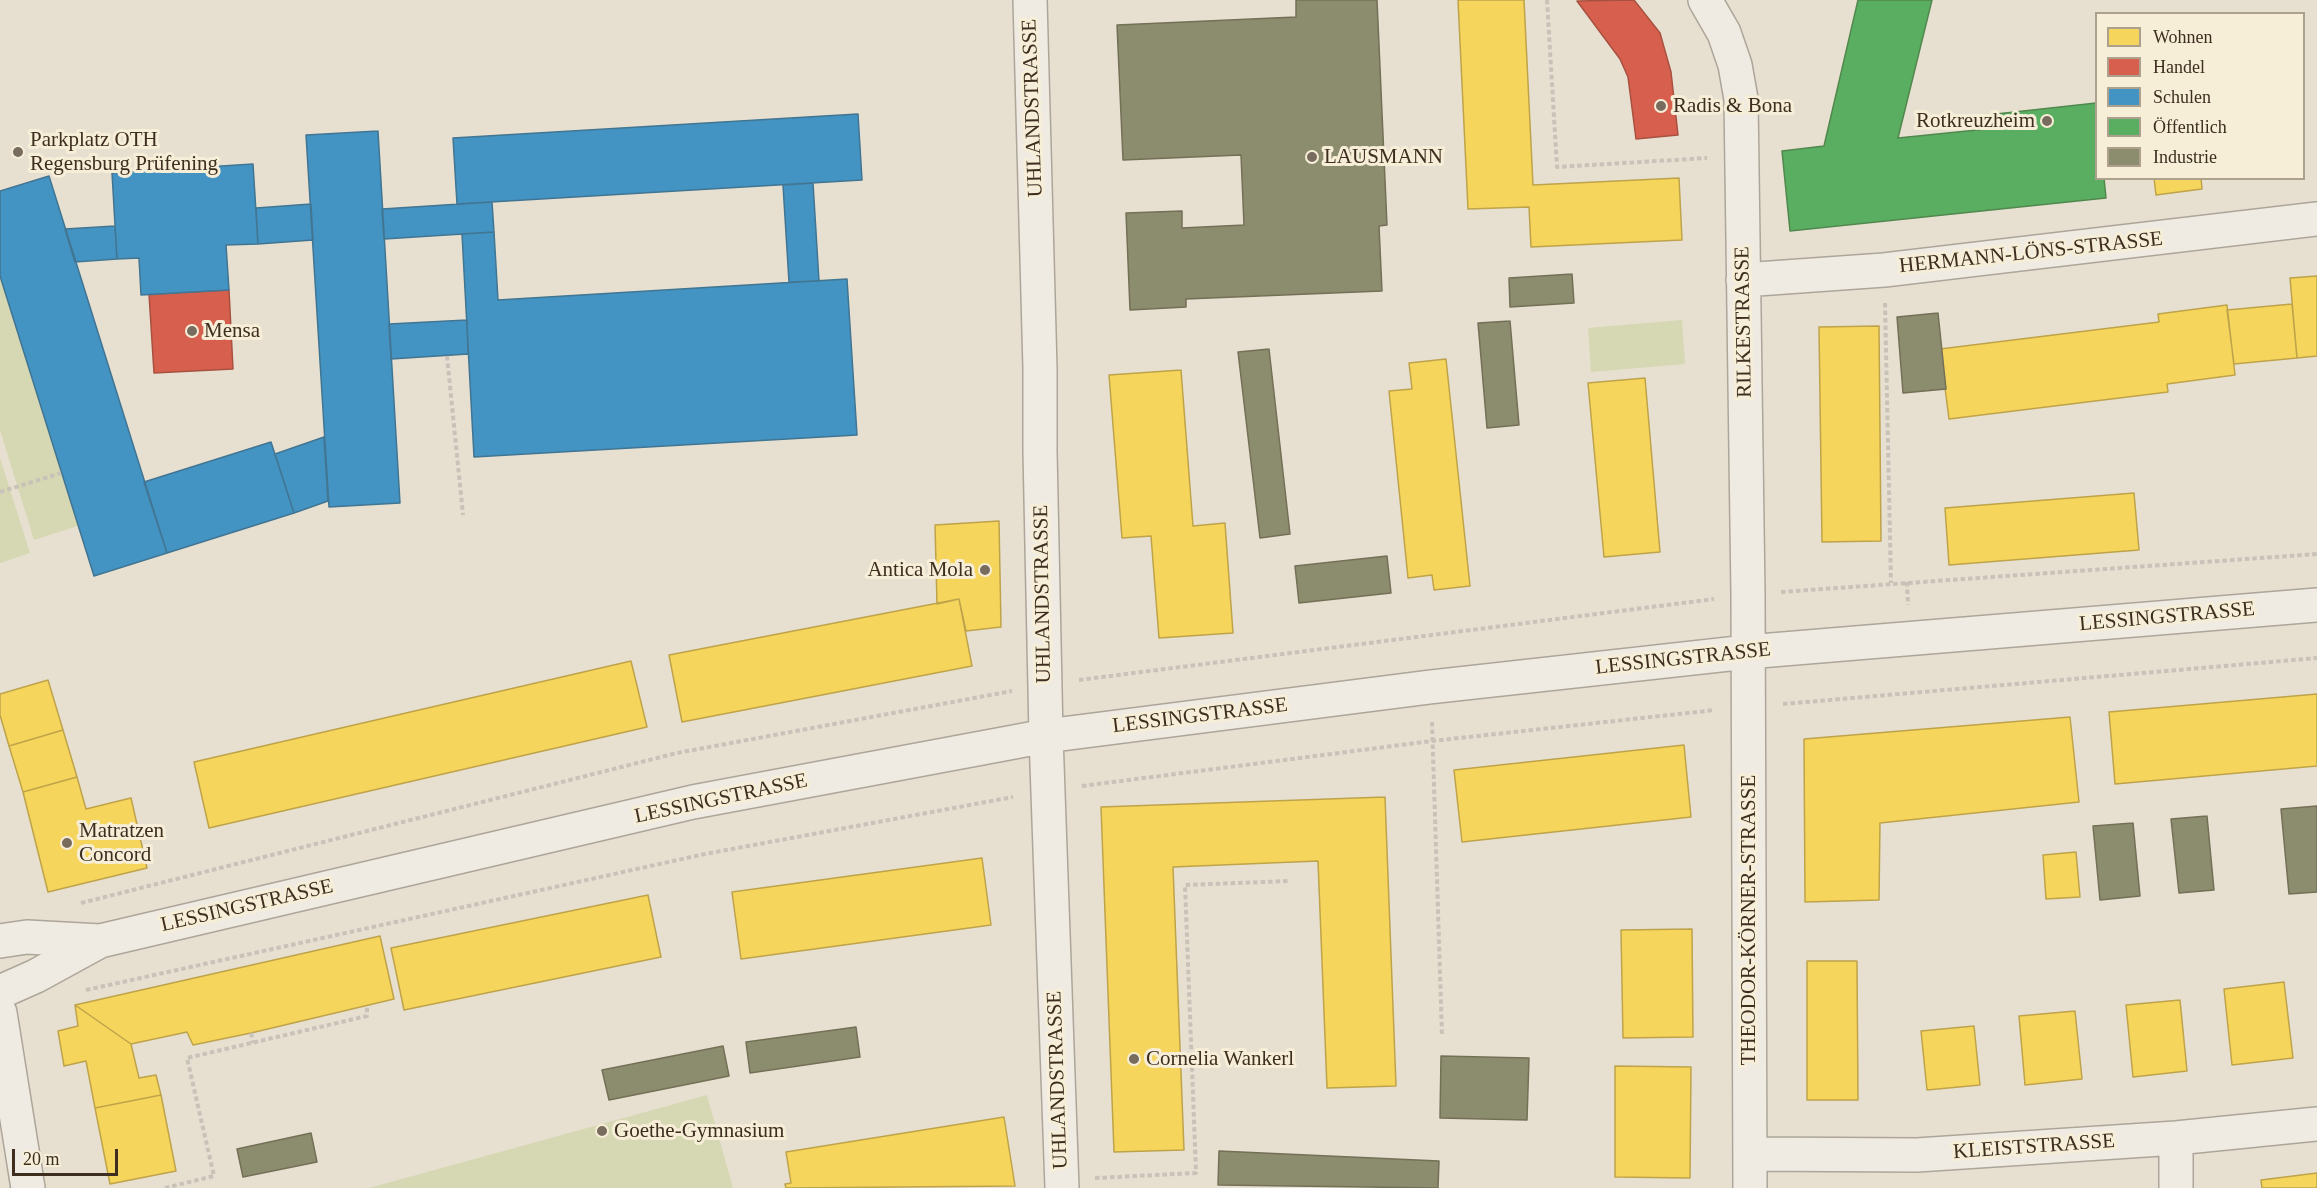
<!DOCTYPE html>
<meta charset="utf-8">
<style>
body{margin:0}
#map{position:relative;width:2317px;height:1188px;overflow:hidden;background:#e7e0d1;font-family:"Times New Roman",serif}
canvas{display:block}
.legend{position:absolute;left:2095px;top:12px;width:210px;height:168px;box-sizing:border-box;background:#f7eed8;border:2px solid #ada18e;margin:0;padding:8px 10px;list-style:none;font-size:18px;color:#3d2e20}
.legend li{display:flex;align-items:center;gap:12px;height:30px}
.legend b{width:30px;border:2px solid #ada18e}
.scale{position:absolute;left:12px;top:1149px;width:106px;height:27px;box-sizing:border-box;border:3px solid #3d2e20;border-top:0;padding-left:8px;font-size:18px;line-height:21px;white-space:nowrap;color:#3d2e20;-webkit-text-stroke:4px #f7eed8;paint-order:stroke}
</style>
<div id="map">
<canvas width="2317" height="1188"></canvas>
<ul class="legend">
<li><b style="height:16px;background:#f6d55c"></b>Wohnen</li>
<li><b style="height:16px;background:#d6604d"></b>Handel</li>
<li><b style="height:16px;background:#4393c3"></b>Schulen</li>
<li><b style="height:16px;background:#5aae61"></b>Öffentlich</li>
<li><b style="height:16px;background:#8c8c6e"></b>Industrie</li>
</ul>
<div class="scale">20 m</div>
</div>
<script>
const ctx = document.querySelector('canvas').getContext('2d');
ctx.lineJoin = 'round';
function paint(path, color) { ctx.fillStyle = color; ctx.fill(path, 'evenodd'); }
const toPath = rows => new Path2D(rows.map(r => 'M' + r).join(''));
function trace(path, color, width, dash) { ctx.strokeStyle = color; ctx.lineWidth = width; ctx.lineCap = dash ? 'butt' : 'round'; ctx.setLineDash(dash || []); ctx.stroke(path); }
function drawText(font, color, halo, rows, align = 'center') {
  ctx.font = font + ' "Times New Roman",serif'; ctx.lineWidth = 6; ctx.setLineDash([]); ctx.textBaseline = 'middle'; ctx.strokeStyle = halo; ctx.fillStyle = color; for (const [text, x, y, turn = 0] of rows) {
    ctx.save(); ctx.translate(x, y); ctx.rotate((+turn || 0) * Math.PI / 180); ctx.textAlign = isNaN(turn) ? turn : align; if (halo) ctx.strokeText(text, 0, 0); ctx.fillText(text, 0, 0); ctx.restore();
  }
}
paint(toPath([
 [0,276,78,526,34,540,0,430],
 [1682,320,1685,364,1591,372,1588,328],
 [0,458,30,553,0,563],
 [707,1095,733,1188,369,1188]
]), '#d6d7b3');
const homes = toPath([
 [1458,0,1524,0,1533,185,1679,178,1682,240,1531,247,1529,207,1468,209,1458,0],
 [2154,178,2201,178,2202,189,2156,195,2154,178],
 [2317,276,2317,356,2297,358,2290,278,2317,276],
 [2292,304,2297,358,2234,364,2227,310,2292,304],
 [2227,305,2235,375,2167,384,2168,392,1949,419,1940,349,2159,322,2158,314,2227,305],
 [1879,326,1881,541,1822,542,1819,327,1879,326],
 [1446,359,1470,586,1434,590,1432,575,1408,578,1389,391,1412,389,1409,363,1446,359],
 [1181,370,1193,526,1225,523,1233,633,1159,638,1151,536,1122,538,1109,375,1181,370],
 [1645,378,1660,552,1604,557,1588,383,1645,378],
 [2134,493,2139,550,1949,565,1945,508,2134,493],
 [999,521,1001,627,966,631,959,599,937,604,935,525,999,521],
 [959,599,972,666,682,722,669,655,959,599],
 [631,661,647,727,209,828,194,762,631,661],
 [48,680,63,730,9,746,0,715,0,694,48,680],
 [2317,694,2317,766,2115,784,2109,712,2317,694],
 [2070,717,2079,802,1880,823,1879,900,1805,902,1804,739,2070,717],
 [63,730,77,777,23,792,9,746,63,730],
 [1684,745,1691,817,1462,842,1454,770,1684,745],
 [77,777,86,809,131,798,147,868,48,892,23,792,77,777],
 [1385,797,1396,1086,1327,1088,1318,861,1173,867,1184,1150,1114,1152,1101,807,1385,797],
 [2076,852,2080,897,2046,899,2043,855,2076,852],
 [982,858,991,925,741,959,732,892,982,858],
 [648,895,661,957,404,1010,391,948,648,895],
 [1692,929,1693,1037,1623,1038,1621,930,1692,929],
 [380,936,394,999,251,1033,193,1045,187,1032,131,1044,75,1005,380,936],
 [1807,961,1857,961,1858,1100,1807,1100,1807,961],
 [2284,982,2293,1058,2232,1065,2224,989,2284,982],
 [2180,1000,2187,1071,2133,1077,2126,1005,2180,1000],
 [75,1005,131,1044,139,1078,156,1075,161,1095,95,1108,86,1061,64,1066,58,1031,78,1026,75,1005],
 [2075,1011,2082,1079,2025,1085,2019,1016,2075,1011],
 [1974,1026,1980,1085,1927,1090,1921,1031,1974,1026],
 [1615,1066,1691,1067,1690,1178,1615,1177,1615,1066],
 [161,1095,176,1171,110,1184,95,1108,161,1095],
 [1004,1117,1015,1186,786,1188,785,1184,791,1183,786,1152,1004,1117],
 [2317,1173,2317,1188,2262,1188,2261,1180,2317,1173]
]);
paint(homes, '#f6d55c');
trace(homes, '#bea34a', 1.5);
const shops = toPath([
 [1634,0,1660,33,1671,72,1678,135,1636,139,1628,77,1620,59,1577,1,1634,0],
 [229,290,233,369,154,373,149,294,229,290]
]);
paint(shops, '#d6604d');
trace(shops, '#a85140', 1.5);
const schools = toPath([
 [858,114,862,180,457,204,453,138,858,114],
 [378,131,400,503,329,507,306,135,378,131],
 [253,164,258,244,226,245,229,290,141,295,139,258,117,259,112,173,253,164],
 [49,176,167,553,94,576,0,276,0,191,49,176],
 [813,183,819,281,789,282,783,185,813,183],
 [492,202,494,232,384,239,382,209,492,202],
 [311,204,313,240,258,244,256,208,311,204],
 [115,226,117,259,75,262,65,229,115,226],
 [494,232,498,300,847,279,857,435,474,457,462,234,494,232],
 [467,320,468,354,391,359,389,324,467,320],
 [324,437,328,501,294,513,275,454,324,437],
 [271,442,294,513,167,553,144,482,271,442]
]);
paint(schools, '#4393c3');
trace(schools, '#417592', 1.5);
const public = toPath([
 [1858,0,1932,0,1898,138,1997,128,1996,114,2096,103,2096,178,2104,178,2106,198,1790,231,1782,151,1824,146,1858,0]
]);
paint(public, '#5aae61');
trace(public, '#51884e', 1.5);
const industry = toPath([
 [1296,0,1377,0,1387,225,1379,226,1382,291,1186,299,1186,307,1130,310,1126,213,1182,211,1182,228,1244,225,1241,155,1123,160,1117,25,1296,17,1296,0],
 [1572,274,1574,303,1510,307,1509,278,1572,274],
 [1938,313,1946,389,1903,393,1897,317,1938,313],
 [1510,321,1519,425,1487,428,1478,323,1510,321],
 [1269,349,1290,534,1260,538,1238,352,1269,349],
 [1387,556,1391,593,1299,603,1295,566,1387,556],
 [2317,806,2317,892,2289,894,2281,809,2317,806],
 [2207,816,2214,890,2179,893,2171,819,2207,816],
 [2133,823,2140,896,2100,900,2093,826,2133,823],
 [856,1027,860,1057,750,1073,746,1042,856,1027],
 [723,1046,729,1076,609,1100,602,1070,723,1046],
 [1441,1056,1529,1058,1527,1120,1440,1118,1441,1056],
 [311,1133,317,1162,243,1177,237,1149,311,1133],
 [1219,1151,1439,1161,1438,1188,1218,1185,1219,1151]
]);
paint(industry, '#8c8c6e');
trace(industry, '#747057', 1.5);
const minor = toPath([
 [1030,0,1040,369,1040,451,1046,736,1062,1188],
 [1705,0,1724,33,1735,65,1741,99,1748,595,1750,1188],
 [1743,280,1884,270,2317,219],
 [0,941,27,937,100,941,693,802,1046,736,1430,687,1747,652,2317,605],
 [0,992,36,976,100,941],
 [0,1013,28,1188],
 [2176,1138,2176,1188],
 [1750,1154,1917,1155,2176,1138,2317,1124]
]);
trace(minor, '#ada599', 36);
trace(toPath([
 [1547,0,1557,167,1707,158],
 [1885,303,1891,583],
 [447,356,463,515],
 [0,492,61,473],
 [1907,582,1908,605],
 [1781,592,2317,554],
 [1079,680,1714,599],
 [1783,704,2317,658],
 [1432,722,1442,1036],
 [1082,786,1432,741,1715,710],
 [81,903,677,753,1012,691],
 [86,990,705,854,1013,797],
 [251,1033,253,1043],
 [1095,1178,1196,1173,1185,885,1289,881],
 [165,1188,214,1176,187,1058,367,1016,367,1006]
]), '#c8c2b9', 4, [4.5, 3]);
trace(minor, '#efebe3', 33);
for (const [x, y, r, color] of [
 [1661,106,6,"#786c5e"],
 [2047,121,6,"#786c5e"],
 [18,152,6,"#786c5e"],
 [1312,157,6,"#786c5e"],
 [192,331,6,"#786c5e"],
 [985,570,6,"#786c5e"],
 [67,843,6,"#786c5e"],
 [1134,1059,6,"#786c5e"],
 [602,1131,6,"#786c5e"]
]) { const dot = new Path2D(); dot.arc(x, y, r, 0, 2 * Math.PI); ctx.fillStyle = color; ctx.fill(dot); trace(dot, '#f7eed8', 2); }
drawText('21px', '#3d2e20', '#f7eed8', [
 ["Radis & Bona",1673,106],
 ["Rotkreuzheim",2035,121,"right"],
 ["Parkplatz OTH",30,140],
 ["Regensburg Prüfening",30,164],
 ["LAUSMANN",1324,157],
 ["Mensa",204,331],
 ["Antica Mola",973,570,"right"],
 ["Matratzen",79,831],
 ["Concord",79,855],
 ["Cornelia Wankerl",1146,1059],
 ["Goethe-Gymnasium",614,1131]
], 'left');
drawText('21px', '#3d2e20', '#f7eed8', [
 ["UHLANDSTRASSE",1033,108,-92],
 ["HERMANN-LÖNS-STRASSE",2031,253,-6],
 ["RILKESTRASSE",1744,322,-91],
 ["UHLANDSTRASSE",1043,594,-91],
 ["LESSINGSTRASSE",2167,617,-5],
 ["LESSINGSTRASSE",1683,659,-6],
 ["LESSINGSTRASSE",1200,716,-7],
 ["LESSINGSTRASSE",721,799,-12],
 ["LESSINGSTRASSE",247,906,-13],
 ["THEODOR-KÖRNER-STRASSE",1749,920,-90],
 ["UHLANDSTRASSE",1058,1080,-92],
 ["KLEISTSTRASSE",2034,1147,-4]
]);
</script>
